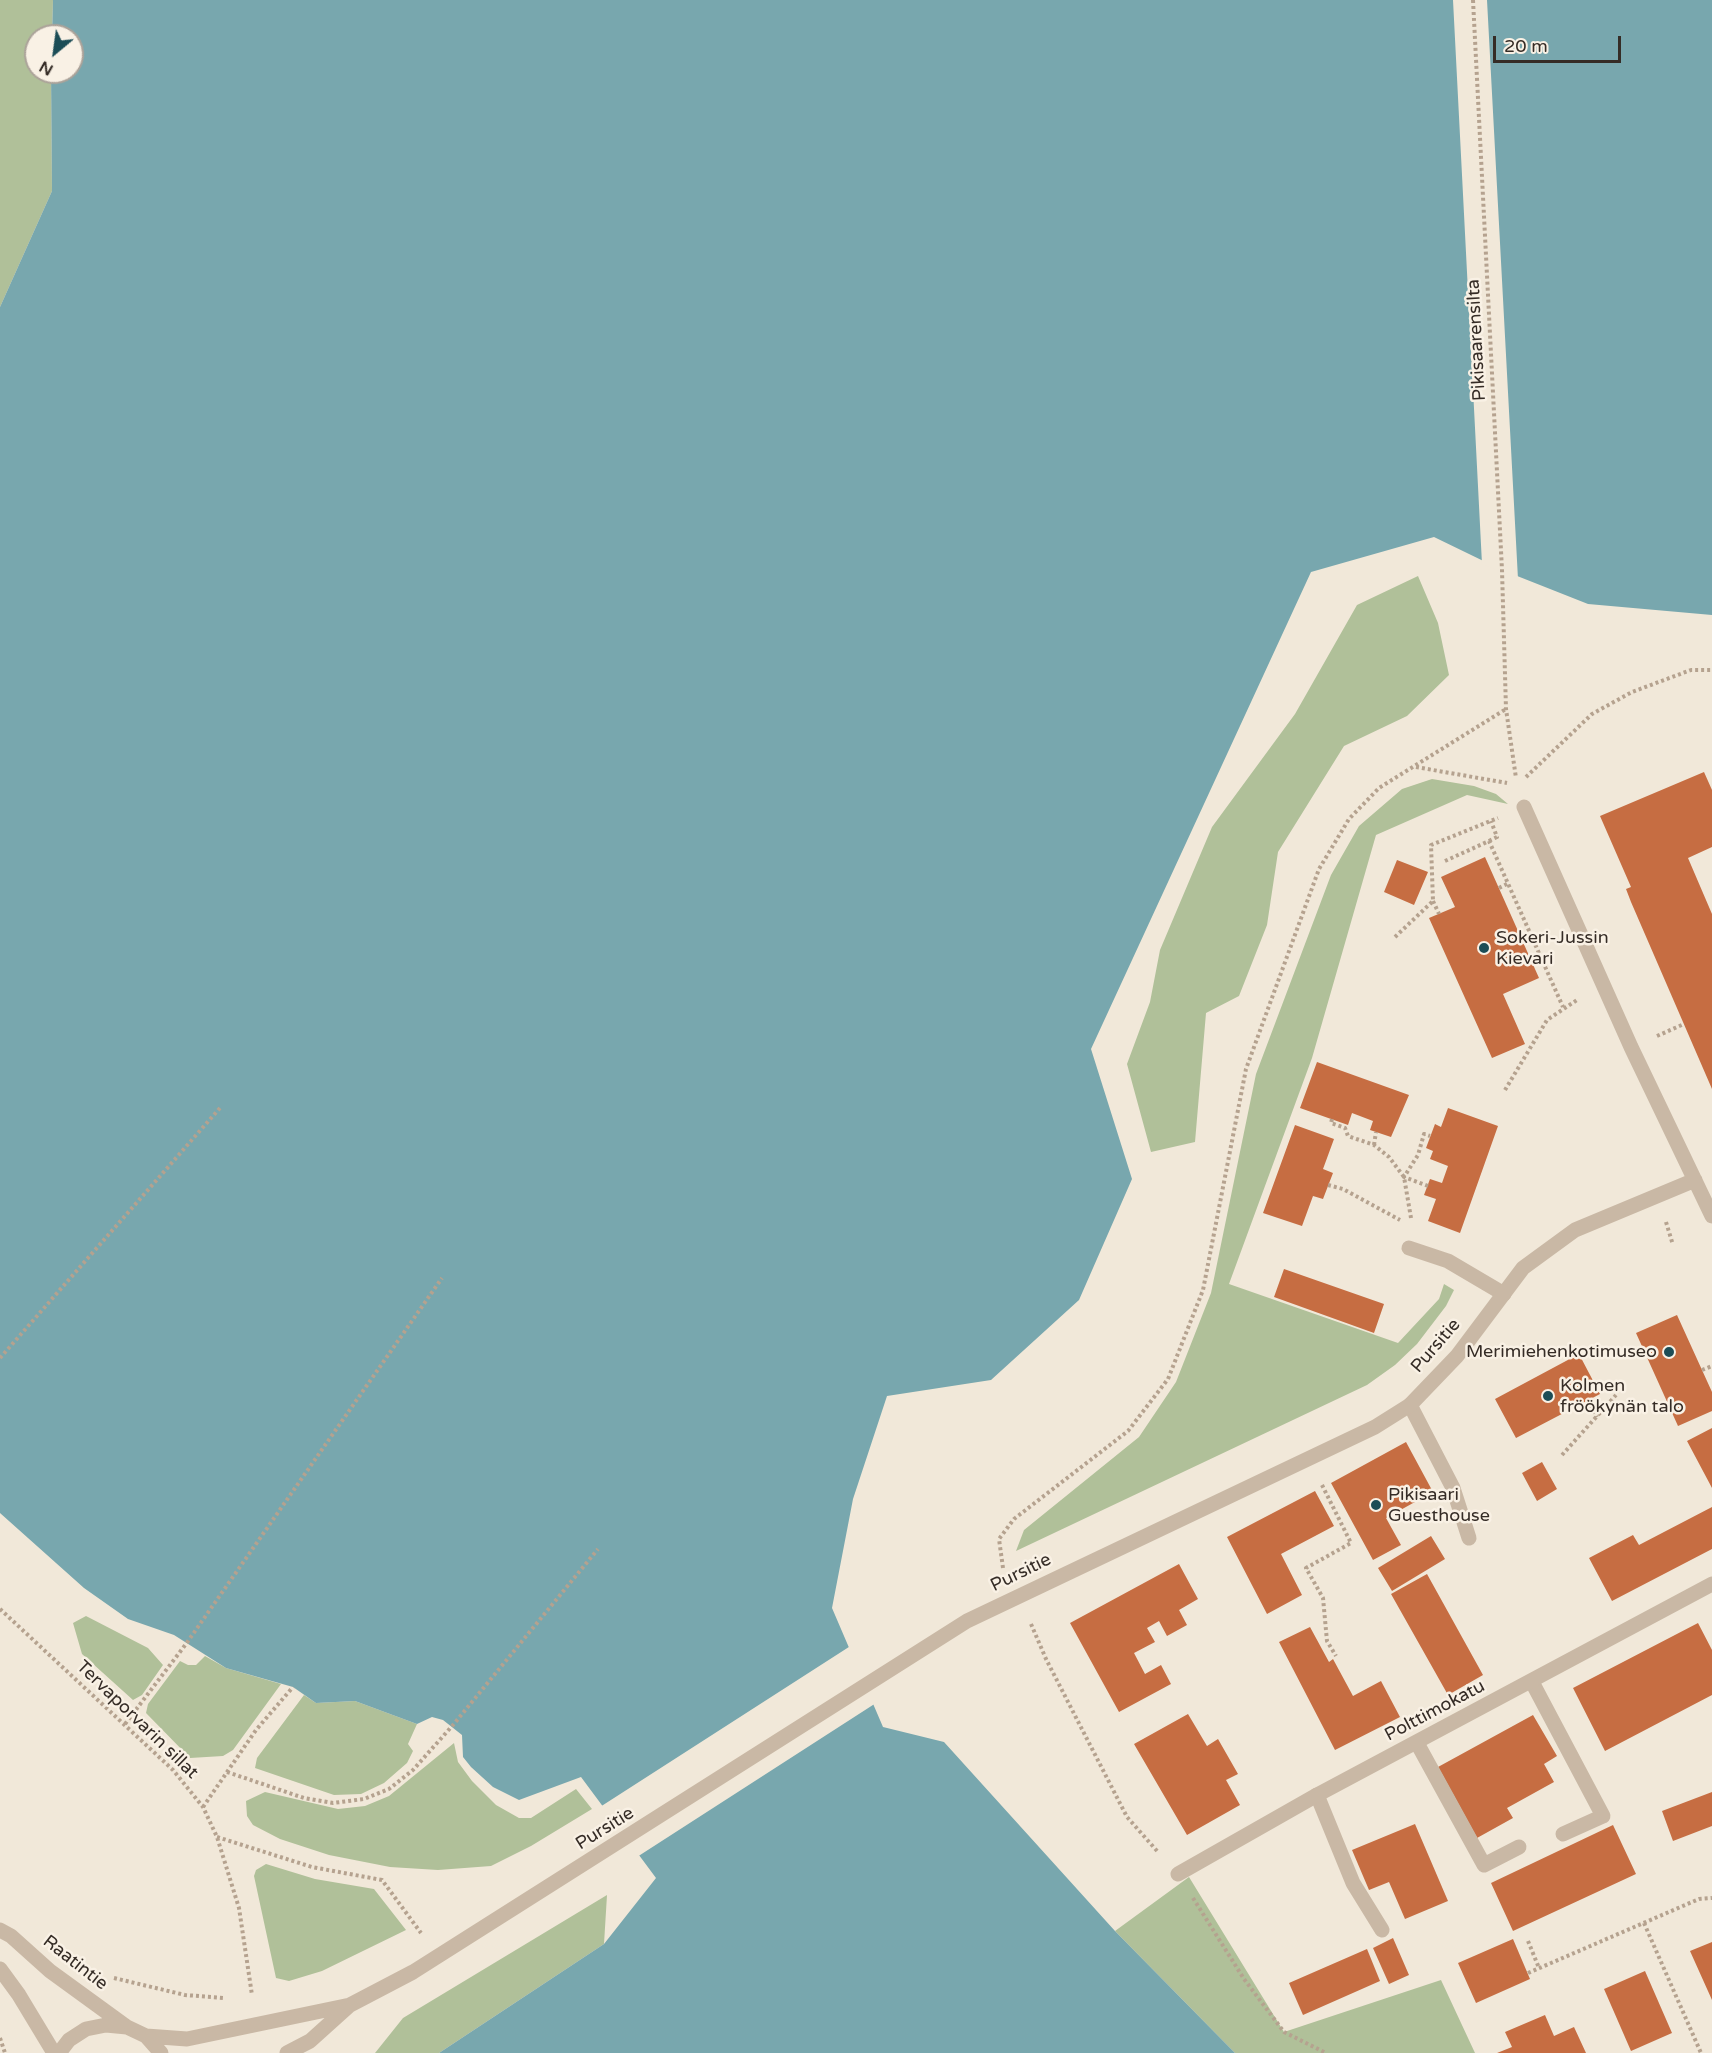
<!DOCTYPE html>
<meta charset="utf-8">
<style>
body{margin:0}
#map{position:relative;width:1712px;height:2053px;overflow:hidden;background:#f1e8d9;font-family:"Varela Round",sans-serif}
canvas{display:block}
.north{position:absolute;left:24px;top:24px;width:60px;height:60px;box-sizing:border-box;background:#f9f1e5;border:2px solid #aba299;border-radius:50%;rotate:209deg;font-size:16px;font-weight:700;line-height:24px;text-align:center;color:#352c26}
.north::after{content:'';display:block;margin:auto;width:21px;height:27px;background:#1c4d56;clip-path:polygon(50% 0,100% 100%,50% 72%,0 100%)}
.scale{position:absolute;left:1493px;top:36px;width:128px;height:27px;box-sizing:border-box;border:3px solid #352c26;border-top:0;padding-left:8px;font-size:18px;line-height:21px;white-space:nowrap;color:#352c26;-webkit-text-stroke:4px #f9f1e5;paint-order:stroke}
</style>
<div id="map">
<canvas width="1712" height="2053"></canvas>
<div class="north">N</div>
<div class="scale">20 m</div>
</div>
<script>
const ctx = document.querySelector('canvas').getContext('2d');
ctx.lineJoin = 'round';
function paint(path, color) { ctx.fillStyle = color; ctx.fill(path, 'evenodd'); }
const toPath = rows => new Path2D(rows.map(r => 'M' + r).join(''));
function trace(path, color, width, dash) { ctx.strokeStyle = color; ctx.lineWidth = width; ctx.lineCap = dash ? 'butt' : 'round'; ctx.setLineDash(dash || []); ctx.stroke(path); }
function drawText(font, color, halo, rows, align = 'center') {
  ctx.font = font + ' "Varela Round",sans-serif'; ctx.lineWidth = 5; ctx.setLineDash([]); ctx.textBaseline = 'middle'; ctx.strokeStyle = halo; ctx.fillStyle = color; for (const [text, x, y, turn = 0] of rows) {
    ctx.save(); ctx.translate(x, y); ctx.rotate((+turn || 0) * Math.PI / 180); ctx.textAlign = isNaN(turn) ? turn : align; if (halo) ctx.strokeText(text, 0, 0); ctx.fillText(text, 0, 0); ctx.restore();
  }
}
paint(toPath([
 [0,0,53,0,52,36,36,36,36,72,51,72,52,191,0,307],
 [1418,576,1438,623,1449,675,1407,716,1344,746,1278,852,1267,925,1239,996,1206,1013,1195,1142,1151,1152,1127,1064,1150,1002,1160,950,1212,827,1295,714,1357,605],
 [1432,779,1474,786,1496,794,1508,804,1467,795,1376,835,1312,1058,1229,1284,1398,1343,1439,1299,1444,1284,1454,1290,1446,1306,1417,1344,1395,1365,1367,1385,1016,1551,1024,1530,1139,1437,1176,1382,1211,1293,1256,1074,1331,875,1359,826,1402,789],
 [86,1616,148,1648,163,1665,142,1695,133,1700,82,1654,73,1623],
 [205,1656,226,1668,281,1684,233,1750,223,1756,190,1758,146,1713,148,1704,180,1661,188,1665,196,1665],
 [304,1695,316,1703,355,1701,417,1724,408,1744,413,1751,407,1763,384,1783,361,1794,334,1795,255,1768,257,1758],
 [454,1743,458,1762,472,1781,496,1805,519,1818,531,1818,576,1789,592,1809,531,1846,491,1866,438,1870,390,1867,329,1855,280,1839,253,1825,247,1816,246,1801,265,1792,338,1809,365,1806,389,1796],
 [266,1864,315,1879,374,1889,406,1930,322,1971,289,1981,276,1978,254,1876,256,1870],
 [1189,1877,1284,2032,1441,1980,1475,2053,1235,2053,1115,1931],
 [607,1895,604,1944,439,2053,375,2053,403,2018]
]), '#b0c099');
paint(toPath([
 [53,0,1712,0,1712,615,1588,604,1502,570,1434,537,1311,572,1091,1049,1132,1179,1079,1300,991,1380,887,1396,853,1499,832,1608,883,1727,944,1742,1115,1931,1235,2053,439,2053,604,1944,656,1878,581,1777,519,1800,493,1787,471,1767,463,1757,462,1735,443,1720,432,1717,417,1724,355,1701,316,1703,293,1687,226,1668,174,1635,128,1619,84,1588,0,1513,0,307,52,191,51,72,72,72,72,36,52,36]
]), '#78a7ae');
paint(toPath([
 [1453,0,1487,0,1518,579,1482,564],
 [852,1645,876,1703,637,1857,600,1807]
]), '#f1e8d9');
paint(toPath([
 [1704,772,1712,790,1712,847,1688,858,1712,914,1712,1089,1631,902,1626,889,1631,887,1600,816],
 [1485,857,1539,978,1503,994,1525,1044,1492,1058,1429,918,1455,907,1441,877],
 [1397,860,1428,872,1414,905,1384,892],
 [1317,1062,1409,1095,1391,1137,1370,1130,1373,1121,1352,1113,1348,1125,1300,1108],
 [1448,1108,1498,1126,1460,1233,1428,1221,1436,1199,1424,1195,1430,1179,1442,1183,1448,1166,1430,1159,1433,1151,1426,1148,1435,1124,1441,1127],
 [1295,1125,1334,1139,1323,1169,1333,1173,1323,1199,1313,1196,1302,1226,1263,1213],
 [1284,1269,1384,1304,1374,1333,1274,1297],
 [1677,1315,1712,1392,1712,1411,1678,1426,1636,1333],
 [1579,1354,1600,1394,1516,1438,1495,1399],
 [1712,1428,1712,1488,1687,1441],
 [1406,1442,1433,1492,1386,1518,1401,1545,1373,1560,1331,1483],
 [1542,1462,1557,1489,1537,1501,1522,1473],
 [1315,1491,1334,1526,1281,1554,1302,1595,1267,1614,1227,1537],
 [1712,1507,1712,1549,1612,1601,1589,1558,1633,1535,1639,1545],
 [1431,1536,1445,1559,1392,1591,1378,1568],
 [1179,1564,1198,1599,1179,1610,1187,1625,1167,1636,1159,1621,1147,1628,1155,1642,1134,1653,1145,1674,1161,1665,1171,1684,1119,1712,1070,1623],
 [1427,1574,1483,1675,1448,1695,1391,1594],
 [1698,1623,1712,1650,1712,1695,1605,1751,1573,1688],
 [1310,1627,1329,1662,1333,1659,1353,1696,1381,1681,1400,1717,1335,1750,1279,1642],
 [1188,1714,1207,1746,1218,1739,1238,1774,1226,1780,1240,1805,1187,1835,1134,1744],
 [1533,1715,1557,1756,1544,1764,1554,1782,1507,1808,1513,1818,1477,1838,1438,1767],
 [1712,1792,1712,1826,1673,1841,1662,1811],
 [1415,1824,1448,1901,1405,1919,1389,1882,1369,1890,1352,1850],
 [1613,1825,1636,1874,1513,1931,1491,1883],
 [1393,1938,1409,1975,1389,1984,1373,1948],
 [1513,1939,1530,1979,1476,2003,1458,1963],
 [1712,1942,1712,2000,1690,1951],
 [1367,1949,1380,1981,1303,2015,1289,1983],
 [1645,1971,1672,2033,1631,2051,1604,1989],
 [1545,2015,1554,2036,1574,2027,1586,2053,1497,2053,1512,2047,1505,2032]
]), '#c66d42');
trace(toPath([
 [1473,0,1502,570,1506,709,1516,778],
 [1416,767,1507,783],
 [1526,777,1592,714,1632,692,1691,670,1712,670],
 [1489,841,1497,837,1491,821],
 [1445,861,1489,841,1563,1007],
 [1499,888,1509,883],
 [1433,901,1439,914],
 [1395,937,1433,901,1431,845,1498,818],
 [1657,1036,1684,1024],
 [1505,1090,1547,1020,1577,1000],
 [1332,1119,1331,1123,1345,1128,1348,1136,1374,1145,1389,1157,1404,1177,1411,1218],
 [1374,1145,1376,1132],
 [1328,1185,1343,1189,1400,1220],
 [1428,1186,1404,1177,1418,1155,1424,1134,1430,1136],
 [1666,1222,1673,1245],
 [0,1358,220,1108],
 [1702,1370,1712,1366],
 [1588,1400,1597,1417],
 [1562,1455,1616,1395],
 [1322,1485,1351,1543,1306,1568,1323,1598,1327,1641,1336,1656],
 [1003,1568,999,1539,1014,1519,1128,1431,1168,1379,1203,1290,1246,1069,1319,869,1349,819,1379,788,1506,709],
 [0,1609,173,1770,203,1807,217,1837,239,1908,252,1995],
 [1031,1624,1046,1659,1127,1817,1158,1852],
 [125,1724,186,1644,442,1278],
 [227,1772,304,1798,333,1803,364,1799,389,1789,413,1770,453,1725,598,1549],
 [203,1807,256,1730,293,1687],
 [217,1837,312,1867,382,1880,421,1933],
 [1193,1898,1244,1979,1284,2032,1326,2053],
 [1644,1923,1701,2053],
 [1528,1941,1539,1968],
 [1528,1973,1699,1899,1712,1898],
 [114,1978,185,1995,224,1998],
 [0,2038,5,2053]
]), '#b5a28f', 4, [3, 3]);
trace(toPath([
 [1409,1248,1448,1261,1504,1294],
 [1410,1405,1453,1488,1469,1538],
 [1532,1682,1603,1816,1563,1834],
 [1417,1743,1484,1865,1519,1847],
 [1317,1795,1353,1883,1382,1930]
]), '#c9b8a5', 15);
trace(toPath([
 [1524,807,1631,1047,1712,1216],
 [1178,1874,1317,1795,1712,1584],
 [0,1930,11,1936,50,1971,127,2027],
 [0,1969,19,1995,54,2053],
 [146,2036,187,2039,350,2005],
 [59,2053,69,2040,86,2029,106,2025,127,2027,146,2036,161,2053],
 [287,2053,310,2041,350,2005,413,1972,967,1621,1375,1427,1410,1405,1457,1356,1523,1268,1575,1230,1695,1180]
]), '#c9b8a5', 15);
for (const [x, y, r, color] of [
 [1484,948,6,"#1c4d56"],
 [1669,1352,6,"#1c4d56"],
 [1548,1396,6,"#1c4d56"],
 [1376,1505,6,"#1c4d56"]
]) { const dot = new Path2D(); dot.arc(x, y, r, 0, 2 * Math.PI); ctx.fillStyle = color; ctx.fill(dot); trace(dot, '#f9f1e5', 2); }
drawText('18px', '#352c26', '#f9f1e5', [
 ["Pikisaarensilta",1477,340,-93],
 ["Pursitie",1436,1346,-49],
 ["Pursitie",1021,1573,-26],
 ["Polttimokatu",1435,1711,-28],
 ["Tervaporvarin sillat",137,1720,44],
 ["Pursitie",605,1829,-32],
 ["Raatintie",75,1963,38]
]);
drawText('18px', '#352c26', '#f9f1e5', [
 ["Sokeri-Jussin",1496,938],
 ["Kievari",1496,959],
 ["Merimiehenkotimuseo",1657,1352,"right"],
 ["Kolmen",1560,1386],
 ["fröökynän talo",1560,1407],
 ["Pikisaari",1388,1495],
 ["Guesthouse",1388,1516]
], 'left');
</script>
